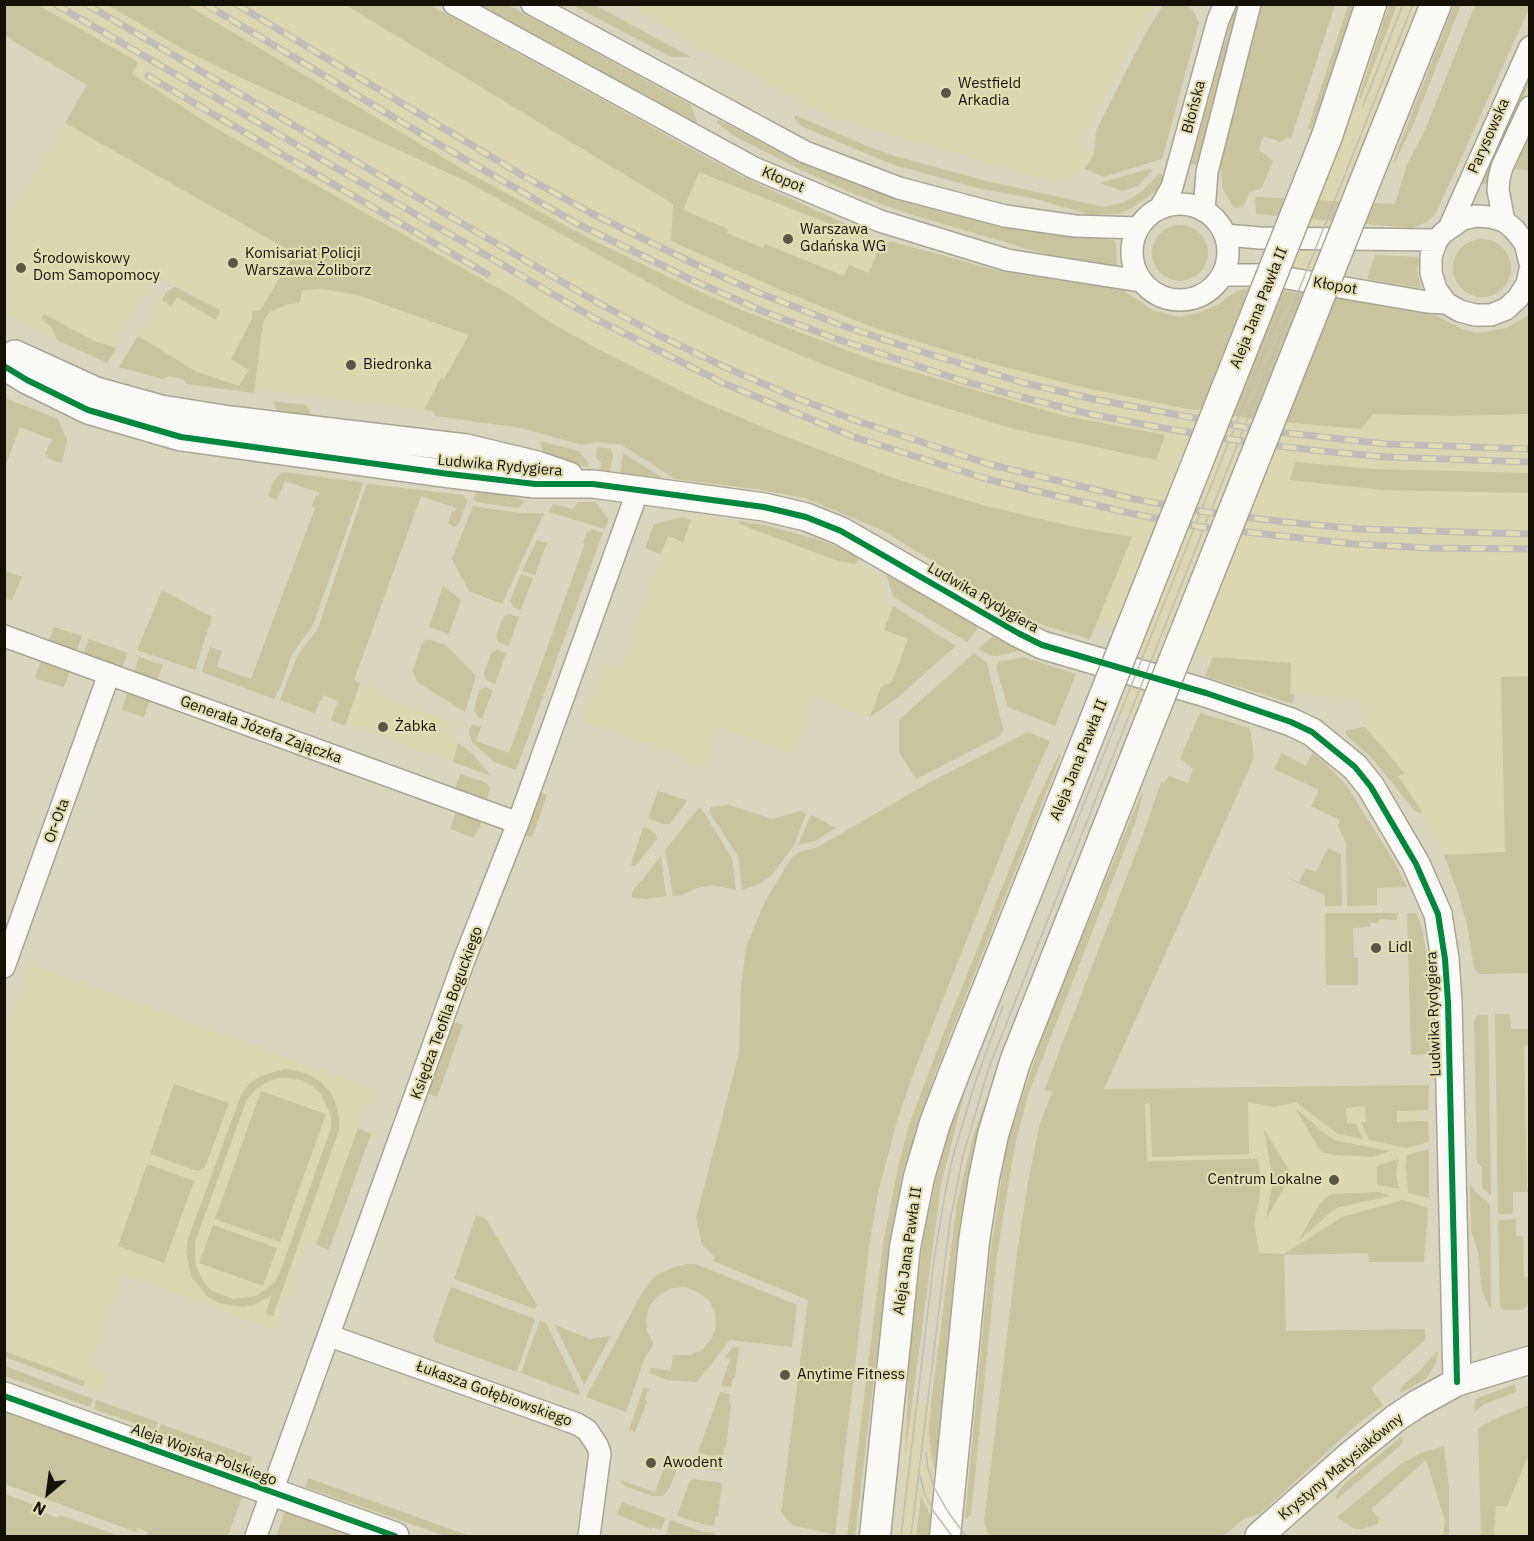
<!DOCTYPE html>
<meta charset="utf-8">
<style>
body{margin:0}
#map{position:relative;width:1534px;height:1541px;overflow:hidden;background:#d8d6be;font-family:"IBM Plex Sans",sans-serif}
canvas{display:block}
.frame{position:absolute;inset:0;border:6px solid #141204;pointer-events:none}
.north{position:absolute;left:18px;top:1463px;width:60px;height:60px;-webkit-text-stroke:4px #e2deb4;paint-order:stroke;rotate:209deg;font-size:16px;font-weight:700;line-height:24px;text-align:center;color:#141204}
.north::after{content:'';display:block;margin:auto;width:21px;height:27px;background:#141204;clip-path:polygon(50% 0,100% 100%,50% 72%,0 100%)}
</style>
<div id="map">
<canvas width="1534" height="1541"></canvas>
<div class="frame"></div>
<div class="north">N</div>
</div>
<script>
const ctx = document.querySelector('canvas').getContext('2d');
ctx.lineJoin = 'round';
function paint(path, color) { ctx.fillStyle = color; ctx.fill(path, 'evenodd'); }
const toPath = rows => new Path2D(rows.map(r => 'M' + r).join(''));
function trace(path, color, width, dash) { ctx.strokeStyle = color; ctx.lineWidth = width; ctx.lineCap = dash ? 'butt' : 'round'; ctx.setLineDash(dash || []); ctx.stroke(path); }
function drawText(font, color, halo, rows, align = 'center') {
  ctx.font = font + ' "IBM Plex Sans",sans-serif'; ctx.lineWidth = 4.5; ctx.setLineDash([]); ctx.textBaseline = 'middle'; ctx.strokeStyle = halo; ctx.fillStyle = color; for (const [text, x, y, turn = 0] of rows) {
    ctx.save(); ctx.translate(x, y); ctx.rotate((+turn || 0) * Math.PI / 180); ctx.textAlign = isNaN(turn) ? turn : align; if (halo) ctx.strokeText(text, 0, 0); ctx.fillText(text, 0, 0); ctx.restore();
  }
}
paint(toPath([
 [5,5,419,5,778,201,865,238,934,261,1162,320,1272,314,1397,5,1419,5,1296,316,1474,335,1529,330,1530,676,1501,677,1505,852,1444,855,1398,775,1404,774,1365,729,1360,698,1290,694,1291,663,1215,658,1165,643,1135,716,1115,710,1143,637,1096,624,899,529,442,378,424,410,239,387,218,378,129,352,165,290,216,320,220,310,156,274,112,346,54,329,57,340,5,314,4,223,87,86,5,36],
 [629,5,1156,5,1079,143,1093,151,1079,176,1073,173,1070,180,1062,176,1057,183,834,118,703,49,701,52,691,46,693,42,686,40,687,37],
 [693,515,737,521,744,526,838,561,854,564,857,562,880,574,889,604,893,606,884,630,908,639,892,682,881,687,870,717,815,697,794,754,718,727,704,770,684,762,685,758,583,721,604,662,621,668,667,536,683,541],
 [362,683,388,692,387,698,450,721,446,732,457,736,458,743,453,762,347,724],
 [31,964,373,1089,316,1245,307,1242,275,1330,123,1274,90,1366,108,1373,101,1392,83,1386,85,1380,5,1351,4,1035],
 [1421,1084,1423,1150,1407,1155,1408,1192,1425,1197,1424,1262,1369,1262,1368,1253,1284,1254,1241,1252,1175,1161,1147,1161,1145,1089],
 [912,1401,931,1404,929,1429,931,1454,937,1479,933,1518,921,1497,916,1536,896,1536],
 [1529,1421,1529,1536,1494,1536,1498,1462]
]), '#dbd7b1');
paint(toPath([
 [5,4,38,5,138,62,132,74,212,126,510,295,548,321,596,348,699,400,779,434,896,479,986,506,1079,528,1132,537,1090,639,1049,627,1024,617,882,530,805,498,755,489,675,479,622,445,598,442,582,445,521,428,435,416,434,411,424,410,441,378,444,379,469,335,358,295,322,289,302,290,300,303,288,304,270,312,264,320,262,330,254,393,187,384,183,379,169,376,163,379,119,367,138,336,197,372,239,386,249,370,231,359,252,319,252,311,260,311,294,253,65,123,87,85,5,36],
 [108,5,187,5,469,173,592,240,673,279,734,307,872,360,1065,416,1165,435,1156,460,1014,429,904,395,817,362,756,336,687,304,466,181,231,73,186,51],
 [346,5,430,5,739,175,859,230,865,238,699,172,683,210,728,229,727,233,763,248,765,244,844,276,849,265,869,273,881,243,893,242,999,271,1121,289,1154,311,1178,317,1199,313,1219,304,1235,292,1252,287,1361,301,1402,309,1437,316,1464,330,1477,333,1507,328,1529,315,1529,414,1453,416,1373,414,1361,429,1261,420,1183,408,1082,387,975,359,877,329,783,291,671,241,673,204],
 [477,5,508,5,578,43,691,105,698,125],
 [573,5,595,5,691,57,671,57],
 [1163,5,1185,5,1192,9,1199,23,1162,159,1103,177,1085,169,1094,153,1096,131,1144,36],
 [1235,5,1240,5,1198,165,1191,164],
 [1262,5,1335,5,1291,138,1288,137,1281,142,1263,136,1259,150,1273,161,1262,188,1250,192,1243,207,1234,208,1223,189,1220,163],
 [1348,5,1355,5,1311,130,1308,128],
 [1389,5,1397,5,1361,98,1359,97],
 [1454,5,1461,5,1413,125,1395,162,1393,162],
 [1475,5,1529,5,1529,9,1436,213,1427,222,1412,228,1256,214,1255,197,1395,204,1406,167,1425,130],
 [1529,70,1529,84,1489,174,1486,184,1478,185],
 [795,115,867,146,895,156,990,182,1105,207,1124,202,1141,192,1159,174,1165,174,1157,190,1131,209,1118,214,1091,215,1036,199,977,188,891,164,801,126,795,119],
 [718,120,819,170,899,199,988,224,1049,234,1114,240,1116,242,1117,264,1115,267,1055,257,903,212,857,195,799,169,736,137,717,123],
 [1529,136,1529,170,1514,169],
 [1149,169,1153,170,1138,186,1123,191,1100,183],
 '1152 253a28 28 0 1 1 56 0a28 28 0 1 1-56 0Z',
 '1453 268a29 29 0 1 1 58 0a29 29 0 1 1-58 0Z',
 [1375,255,1417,257,1419,259,1417,269,1421,288,1367,279],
 [175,287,220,310,216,320,177,297,171,306,162,300,167,291],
 [44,314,94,341,116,348,108,362,107,363,57,340,53,329,41,318],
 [5,398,58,419,67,440,62,463,47,458,48,455,45,454,50,443,52,443,53,440,20,427,5,467],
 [273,401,306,405,313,420,281,415,275,407],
 [540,441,579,451,588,463,588,467,545,458],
 [599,447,611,449,613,455,610,472,600,470,602,464,596,457,597,448],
 [623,454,627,455,662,478,661,483,620,475],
 [1295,462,1372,469,1529,473,1529,493,1383,490,1290,480],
 [282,472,360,482,363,484,313,625,292,654,281,685,274,699,202,672,210,647,222,651,217,667,251,679,315,508,312,506,316,495,318,496,320,493,285,481,277,500,268,496,273,482],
 [369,484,463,495,467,501,459,524,454,527,448,523,452,511,455,512,456,508,421,496,354,680,360,683,345,726,331,720,338,701,323,695,315,713,280,700,297,656,318,629,366,485],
 [477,491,512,496,525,501,518,508,476,502,473,499],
 [578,502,596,502,608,519,605,529,549,512,553,504,573,509],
 [473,506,519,513,544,513,502,604,469,591,452,559],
 [683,517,691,520,683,542,668,536,661,554,645,548,654,524],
 [737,521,764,525,816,539,842,548,859,557,858,561,854,564,838,561,744,526],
 [591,529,603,533,516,770,494,762,472,742,469,731,472,725,481,726,476,741,509,753,585,543,583,542,587,532,590,533],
 [537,540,547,543,535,575,522,571],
 [885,569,975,621,977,628,976,631,967,642,893,597],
 [5,571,22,577,12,600,5,598],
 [521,574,533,578,521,610,513,607,510,600],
 [443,586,461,600,449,634,429,627],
 [162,590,212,617,195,670,137,650],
 [893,606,956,646,898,697,870,717,881,687,892,682,908,639,884,630],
 [509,614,519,617,509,646,498,642,496,636,504,616],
 [54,627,82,636,77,650,49,640],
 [994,635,1020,648,1019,651,997,656,990,655,978,649],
 [89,639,128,653,122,667,84,653],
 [427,639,446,645,476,676,465,712,417,682,413,671,422,643],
 [497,650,506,653,495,684,486,680,484,674,491,653],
 [974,653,987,663,1003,729,1000,736,916,779,899,752,899,720],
 [139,657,163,665,157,680,134,671],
 [1023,657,1076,674,1055,726,1008,707,996,667,999,662],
 [1213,657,1291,663,1290,694,1294,695,1293,704,1205,676],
 [41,661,70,671,64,687,36,679,35,677],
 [1529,676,1530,742,1528,742,1529,973,1478,974,1474,968,1467,925,1458,893,1444,855,1505,852,1501,677],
 [485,687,493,690,482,719,478,717,474,710,479,690],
 [127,693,150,700,144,717,122,710],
 [1200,713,1250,728,1254,758,1104,1089,1429,1085,1428,1110,1397,1111,1397,1122,1428,1121,1429,1142,1407,1148,1369,1140,1361,1122,1366,1122,1365,1106,1346,1108,1347,1123,1356,1124,1363,1139,1338,1134,1296,1102,1274,1107,1248,1102,1249,1154,1152,1157,1150,1103,1145,1104,1147,1161,1258,1159,1261,1180,1259,1201,1254,1222,1259,1253,1284,1254,1342,1217,1403,1200,1428,1208,1424,1262,1369,1262,1368,1253,1284,1255,1286,1331,1425,1329,1425,1340,1371,1388,1383,1405,1355,1426,1261,1513,1244,1519,1223,1536,989,1536,984,1522,1018,1246,1028,1183,1040,1123,1053,1091,1044,1091,1144,832,1161,782,1164,783,1169,776,1188,783,1193,769,1180,758],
 [1365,727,1405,774,1398,776,1422,811,1420,813,1415,811,1371,757,1346,735,1346,730],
 [1028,732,1050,741,1017,814,915,1069,898,1118,879,1188,870,1239,835,1535,792,1525,781,1512,808,1300,713,1261,715,1257,702,1245,696,1218,739,1053,741,987,746,948,765,901,792,857,801,851,816,848,934,780],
 [458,743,473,754,491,776,453,762],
 [1282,753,1306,766,1312,753,1324,762,1346,785,1394,861,1407,887,1377,888,1377,905,1347,906,1346,843,1338,826,1340,820,1311,806,1319,790,1274,769],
 [1059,754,1061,755,936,1071,903,1172,890,1246,855,1536,847,1536,883,1244,898,1167,909,1125,946,1027,1038,798],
 [460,774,487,783,490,788,487,799,455,789],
 [538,791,547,795,533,835,530,837,523,834],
 [658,791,686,800,686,802,670,824,664,824,648,818],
 [1142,792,1143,794,1135,823,1028,1095,1015,1145,997,1255,971,1515,965,1519,990,1255,1007,1143,1047,1023],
 [729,805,772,819,800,811,806,814,794,845,772,875,759,884,742,890,738,856,709,812,711,807],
 [701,808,732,858,736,890,712,885,697,888,682,895,673,896,665,850,698,809],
 [456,812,482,821,474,838,450,829],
 [811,815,836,828,815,841,798,845],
 [646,827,656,834,657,839,635,866,631,865,643,828],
 [1328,848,1341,854,1342,906,1325,906,1325,895,1285,877,1299,882,1306,868,1316,872],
 [661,856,666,896,647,899,632,898,632,892],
 [1325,913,1398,913,1397,920,1379,919,1378,923,1370,923,1370,927,1353,928,1354,958,1358,958,1358,985,1326,985],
 [1407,913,1417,913,1423,933,1428,965,1430,1054,1411,1055],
 [1495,1014,1510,1014,1511,1029,1529,1029,1529,1045,1524,1045,1527,1189,1529,1189,1529,1192,1513,1192,1513,1214,1498,1214],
 [1478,1015,1488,1015,1491,1195,1482,1188,1482,1167,1477,1162,1474,1021],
 [453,1022,463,1025,437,1097,427,1093],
 [985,1040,967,1084,941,1184,905,1457,910,1344,924,1234,939,1165,949,1130],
 [285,1069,298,1071,310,1075,321,1082,330,1092,336,1104,339,1117,339,1130,273,1316,266,1313,272,1295,254,1305,242,1307,219,1303,208,1297,191,1277,186,1252,188,1239,241,1095,249,1084,260,1076],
 [277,1078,289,1078,301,1080,312,1086,321,1094,331,1116,331,1128,280,1272,275,1282,256,1296,233,1299,212,1291,204,1283,195,1264,195,1242,247,1099,255,1090,265,1083],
 [174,1084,229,1103,205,1167,197,1171,150,1154],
 [261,1091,326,1114,280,1242,215,1219],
 [986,1099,972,1158,955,1263,937,1479,931,1454,929,1429,931,1404,957,1203,973,1136],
 [1295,1108,1328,1136,1337,1141,1390,1151,1373,1157,1335,1155,1321,1152],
 [358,1128,371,1134,329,1250,316,1245],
 [1264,1129,1290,1172,1286,1184,1266,1219,1273,1181],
 [1429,1149,1429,1198,1408,1193,1406,1167,1407,1155],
 [1398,1159,1396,1175,1399,1189,1377,1185,1377,1166],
 [147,1164,194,1181,164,1263,118,1246],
 [1470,1184,1475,1191,1490,1204,1491,1310,1482,1291,1478,1251,1471,1230],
 [1379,1192,1390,1196,1339,1207,1331,1212,1298,1241,1319,1205,1327,1196,1333,1194],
 [476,1215,486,1219,537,1305,535,1309,454,1279],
 [1516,1219,1516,1236,1523,1236,1524,1277,1528,1277,1528,1303,1527,1306,1522,1310,1503,1310,1500,1307,1498,1220],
 [213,1225,277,1248,263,1286,199,1263],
 [687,1264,696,1264,797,1305,792,1347,730,1340,697,1382,667,1380,649,1373,651,1368,671,1371,673,1355,691,1355,703,1349,712,1338,716,1326,715,1312,709,1300,698,1292,685,1287,671,1288,659,1295,650,1305,646,1318,647,1332,654,1344,645,1357,626,1412,586,1397,642,1293,655,1276,674,1267],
 [451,1287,535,1319,517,1372,435,1342,433,1336],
 [540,1320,546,1323,580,1392,579,1395,521,1373],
 [555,1325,590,1339,611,1336,584,1385],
 [733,1347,739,1347,735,1378,733,1378,731,1387,721,1386,730,1359,725,1357],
 [4,1351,85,1381,83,1386,5,1357],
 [1436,1352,1438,1352,1436,1363,1426,1379,1401,1393,1400,1390,1402,1386,1419,1372],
 [5,1366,93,1399,90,1407,5,1376],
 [1515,1384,1516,1392,1485,1404,1474,1412,1475,1400,1478,1398],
 [644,1387,649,1389,645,1400,647,1402,635,1432,629,1430],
 [720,1392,730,1394,729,1402,731,1403,726,1447,724,1447,723,1456,708,1455,698,1452],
 [96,1400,158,1422,155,1430,94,1409],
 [4,1403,240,1489,242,1497,228,1536,147,1536,148,1532,138,1528,136,1532,5,1484],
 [1529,1405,1529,1454,1507,1506,1496,1506,1494,1536,1481,1536,1478,1429,1492,1420],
 [161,1424,252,1457,250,1465,158,1432],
 [1401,1437,1403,1440,1401,1445,1336,1500,1337,1493,1343,1485],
 [1444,1446,1449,1487,1449,1536,1443,1536,1445,1521,1426,1460,1371,1509,1380,1519,1377,1524,1362,1529,1354,1529,1337,1517,1401,1464,1421,1453],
 [696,1457,722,1463,722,1471,693,1468],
 [665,1464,677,1468,670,1487,663,1496,652,1496,625,1486,620,1480,655,1492],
 [308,1478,470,1536,445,1536,308,1488,305,1487],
 [693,1479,722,1483,718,1516,715,1517,714,1526,703,1524,677,1516,689,1483],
 [5,1494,40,1507,39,1511,58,1518,60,1515,120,1536,5,1536],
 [921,1496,931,1518,929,1536,916,1536],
 [622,1502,665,1518,661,1530,652,1527,651,1529,617,1514],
 [286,1509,371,1536,276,1536],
 [670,1520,703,1532,715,1533,714,1536,673,1536,666,1534]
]), '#c8c49d');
const minor = toPath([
 [454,4,754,168,880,221,1007,260,1140,281],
 [532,4,805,152,899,188,1005,216,1075,226,1138,228],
 '1132 252a48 48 0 1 1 96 0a48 48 0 1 1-96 0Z',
 [1160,208,1172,187,1218,20,1225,4],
 [1204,211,1207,172,1250,4],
 [1504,221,1498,190,1499,178,1502,167,1530,107],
 [1450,226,1530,47],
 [1225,235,1260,238,1437,240],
 [1530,263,1525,243,1514,229,1504,221,1490,217,1476,216,1463,219,1443,233,1437,240,1431,256,1431,273,1436,289,1446,303,1460,311,1475,315,1491,315,1506,309,1518,298,1527,284,1530,270],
 [1223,275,1269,275,1427,302,1446,303],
 [4,636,518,823],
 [4,967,109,674],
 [330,1336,577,1424,587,1430,597,1445,600,1453,589,1536],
 [256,1536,464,960,518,823,638,490]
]);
const tertiary = toPath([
 [15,354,96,391,161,409,230,420,466,448,537,465,569,476],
 [4,366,27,380,88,410,181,437,449,474,535,484,593,484,638,490,764,507,806,517,841,531,1018,633,1042,645,1206,693,1291,722,1312,732,1355,767,1371,787,1416,864,1438,914,1445,959,1448,1002,1457,1382],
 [4,1396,395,1536],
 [1259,1536,1348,1457,1396,1418,1417,1404,1457,1382,1530,1360]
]);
const secondary = toPath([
 [1327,136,1371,4],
 [1376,154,1436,4],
 [875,1536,905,1247,919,1177,935,1123,955,1071,1101,705],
 [945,1536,974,1241,984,1178,993,1135,1015,1062,1150,721]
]);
trace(minor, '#a6a593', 24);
trace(tertiary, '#a6a593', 30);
trace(secondary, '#a6a593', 33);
trace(minor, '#f9f9f5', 21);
trace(tertiary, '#f9f9f5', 27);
trace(secondary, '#f9f9f5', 30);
trace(toPath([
 [1363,106,1403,4],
 [1069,841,1285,301],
 [926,1452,928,1468,934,1487,948,1512,966,1536],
 [920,1476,925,1495,934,1512,952,1536],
 [901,1536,934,1260,945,1193,953,1156,975,1083,1003,1006],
 [911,1536,950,1221,963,1156,989,1067,1413,4]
]), '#bebdb7', 1.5);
const rail = toPath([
 [55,4,592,317,723,383,854,437,990,480,1129,513,1201,527,1354,544,1427,548,1530,549],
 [86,4,602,305,660,336,729,369,794,397,860,422,992,465,1134,499,1206,512,1285,522,1358,529,1530,534],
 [205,4,430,139,576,223,694,281,765,312,834,338,960,380,1021,397,1090,414,1157,427,1253,443,1321,451,1386,457,1530,462],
 [236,4,520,174,591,213,705,269,757,292,838,324,900,345,1024,383,1093,399,1259,430,1387,444,1530,449],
 [148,76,487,274]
]);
trace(rail, '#bebdb7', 7);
trace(rail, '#e2deb4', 4.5, [14]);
const secondaryBridge = toPath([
 [1101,705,1327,136],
 [1150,721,1376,154]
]);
trace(secondaryBridge, '#a6a593', 33, []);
trace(secondaryBridge, '#f9f9f5', 30);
trace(toPath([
 [4,366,27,380,88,410,181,437,449,474,535,484,593,484,638,490,764,507,806,517,841,531,1018,633,1042,645,1206,693,1291,722,1312,732,1355,767,1371,787,1416,864,1438,914,1445,959,1448,1002,1457,1382],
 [4,1396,395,1536]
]), '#00873e', 6);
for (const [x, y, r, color] of [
 [946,93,6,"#595745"],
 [788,239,6,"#595745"],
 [233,263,6,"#595745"],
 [21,268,6,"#595745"],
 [351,365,6,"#595745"],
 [383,727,6,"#595745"],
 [1376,948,6,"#595745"],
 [1334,1180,6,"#595745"],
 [785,1375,6,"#595745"],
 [651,1463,6,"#595745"]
]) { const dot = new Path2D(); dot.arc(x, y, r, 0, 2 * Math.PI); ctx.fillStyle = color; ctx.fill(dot); trace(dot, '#e2deb4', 2); }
drawText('15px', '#141204', '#e2deb4', [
 ["Westfield",958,84],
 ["Arkadia",958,101],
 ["Warszawa",800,230],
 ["Gdańska WG",800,247],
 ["Komisariat Policji",245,254],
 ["Warszawa Żoliborz",245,271],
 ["Środowiskowy",33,259],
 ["Dom Samopomocy",33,276],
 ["Biedronka",363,365],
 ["Żabka",395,727],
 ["Lidl",1388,948],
 ["Centrum Lokalne",1322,1180,"right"],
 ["Anytime Fitness",797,1375],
 ["Awodent",663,1463]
], 'left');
drawText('15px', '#141204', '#e2deb4', [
 ["Błońska",1194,107,-75],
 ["Parysowska",1489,136,-66],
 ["Kłopot",783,180,23],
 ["Kłopot",1335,286,10],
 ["Aleja Jana Pawła II",1259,308,-68],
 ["Ludwika Rydygiera",500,466,5],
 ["Ludwika Rydygiera",983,598,30],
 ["Generała Józefa Zajączka",261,730,20],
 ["Aleja Jana Pawła II",1079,760,-68],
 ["Or-Ota",57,821,-70],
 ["Księdza Teofila Boguckiego",447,1013,-70],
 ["Ludwika Rydygiera",1434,1014,-92],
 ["Aleja Jana Pawła II",908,1251,-82],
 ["Łukasza Gołębiowskiego",494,1394,20],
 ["Aleja Wojska Polskiego",204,1455,20],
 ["Krystyny Matysiakówny",1341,1467,-40]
]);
</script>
